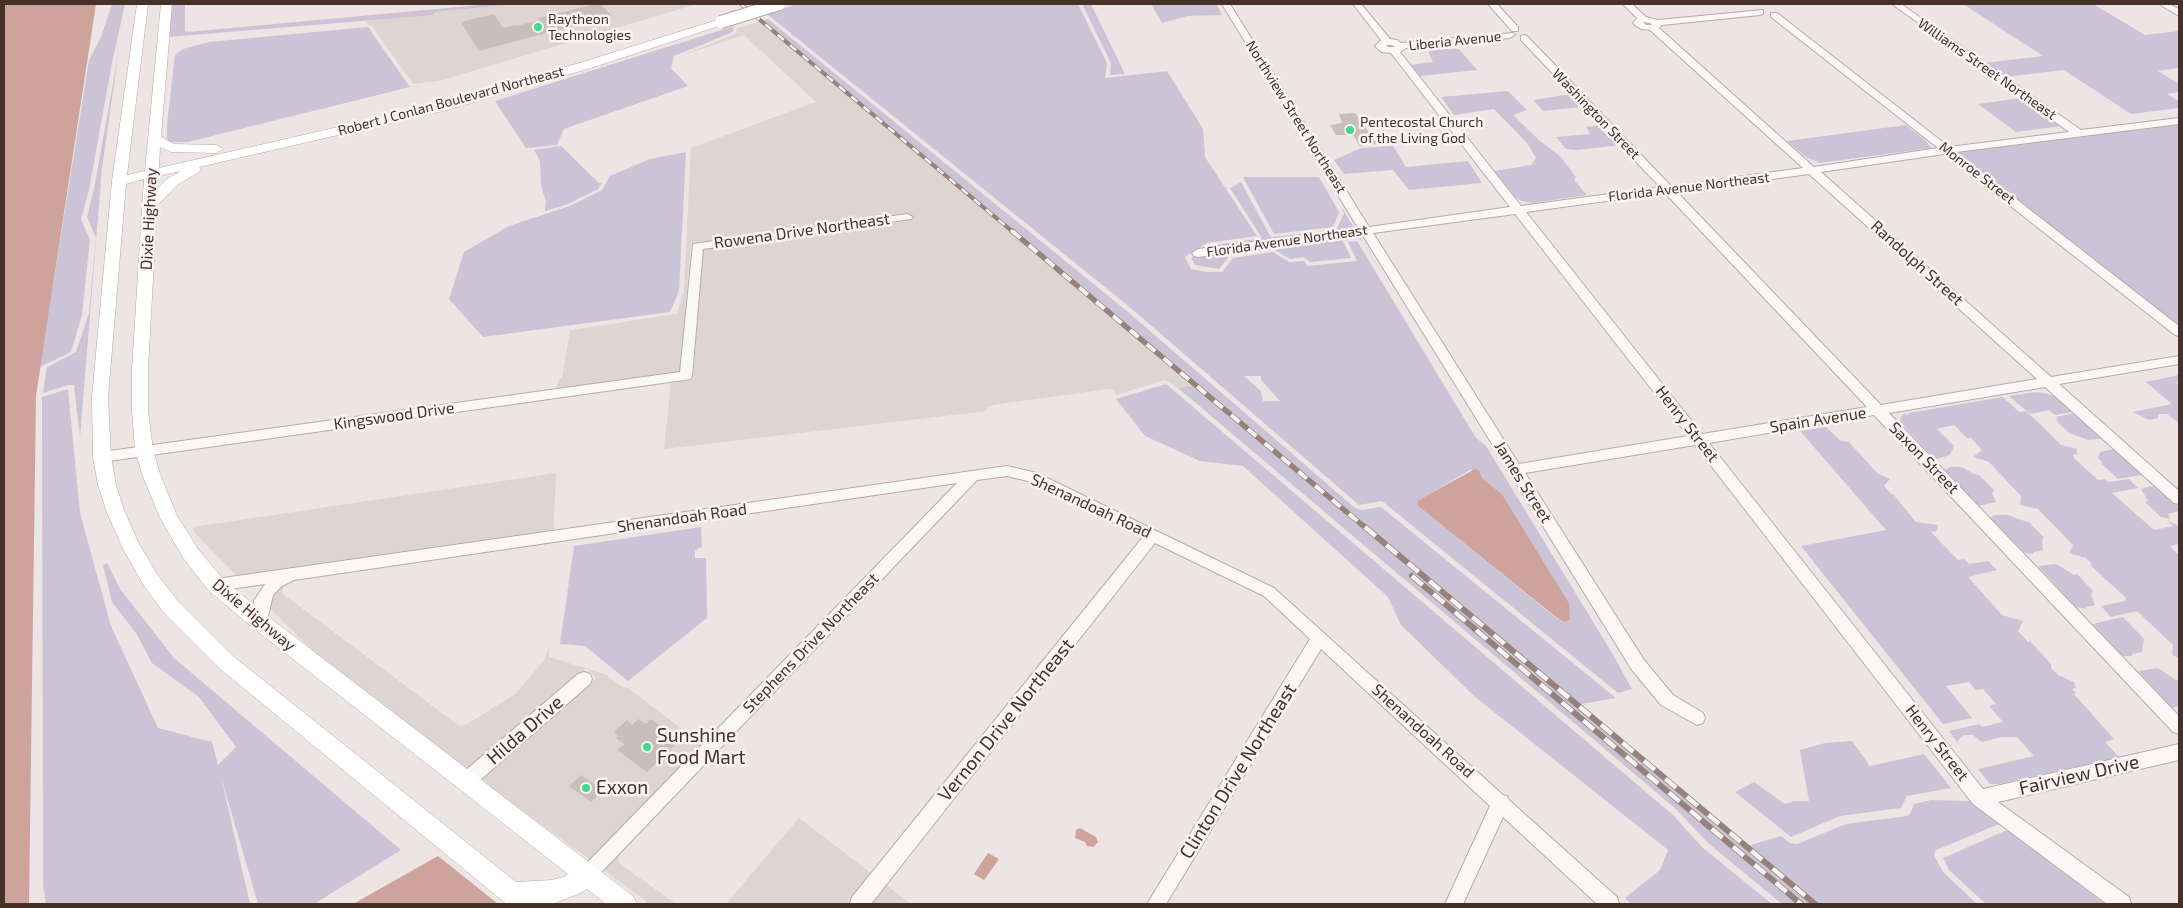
<!DOCTYPE html>
<style>
body{margin:0}
#map{position:relative;width:2183px;height:908px;overflow:hidden;background:#ece5e3;font-family:"Exo 2",sans-serif}
canvas{display:block}
.frame{position:absolute;inset:0;border:5px solid #463129;pointer-events:none}
</style>
<div id="map">
<canvas width="2183" height="908"></canvas>
<div class="frame"></div>
</div>
<script>
const ctx = document.querySelector('canvas').getContext('2d');
ctx.lineJoin = 'round';
function paint(path, color) { ctx.fillStyle = color; ctx.fill(path, 'evenodd'); }
const toPath = rows => new Path2D(rows.map(r => 'M' + r).join(''));
function trace(path, color, width, dash) { ctx.strokeStyle = color; ctx.lineWidth = width; ctx.lineCap = dash ? 'butt' : 'round'; ctx.setLineDash(dash || []); ctx.stroke(path); }
function drawText(font, color, halo, rows, align = 'center') {
  ctx.font = font + ' "Exo 2",sans-serif'; ctx.lineWidth = 5; ctx.setLineDash([]); ctx.textBaseline = 'middle'; ctx.strokeStyle = halo; ctx.fillStyle = color; for (const [text, x, y, turn = 0] of rows) {
    ctx.save(); ctx.translate(x, y); ctx.rotate((+turn || 0) * Math.PI / 180); ctx.textAlign = isNaN(turn) ? turn : align; if (halo) ctx.strokeText(text, 0, 0); ctx.fillText(text, 0, 0); ctx.restore();
  }
}
paint(toPath([
 [517,4,697,4,439,81,413,84,372,26,368,25,366,21,433,15,435,12],
 [759,22,1198,386,1178,388,1165,380,1116,395,1114,390,1109,389,992,405,987,407,987,411,664,449,671,383,693,380,703,241,691,243,680,372,556,389,559,378,562,378,570,330,677,314,684,290,691,148,816,102,744,35,680,56,735,34,737,28],
 [556,473,553,542,305,575,305,566,302,565,296,568,237,576,195,533,193,527],
 [285,585,282,589,283,594,459,726,466,725,515,694,545,659,549,645,549,657,607,675,622,687,628,688,713,753,618,857,620,864,676,904,647,904,645,900,479,779,596,678,587,668,467,770,313,651,269,607,274,593],
 [799,818,911,904,726,904]
]), '#ded4d1');
paint(toPath([
 [112,4,125,4,112,63,89,190,81,219,90,240,82,315,71,352,40,367,89,60,101,37],
 [171,4,185,4,185,31,188,32,490,4,517,4,435,12,433,15,423,16,168,37],
 [797,4,1078,4,1107,63,1105,78,1167,71,1203,129,1205,157,1257,236,1207,243,1185,257,1191,269,1206,272,1222,272,1233,258,1273,252,1289,262,1304,261,1308,266,1357,261,1348,242,1357,241,1476,438,1486,446,1612,653,1632,689,1618,693,1382,501,1359,505,1132,309,767,14],
 [1244,376,1261,376,1261,380,1280,401,1263,401,1261,391],
 [1470,470,1479,470,1482,478,1502,494,1569,603,1564,622,1555,617,1418,506,1417,502,1424,497],
 [1082,4,1091,4,1125,74,1110,75,1111,63],
 [1151,4,1216,4,1222,15,1187,16,1162,23],
 [1963,4,2093,4,2145,35,2179,31,2179,68,2158,71,2179,84,2179,92,2167,94,2179,101,2179,108,2131,114,2064,70,2005,77,1984,63,2043,56],
 [768,19,1128,312,1355,508,1361,510,1381,507,1616,698,1581,704,1744,847,1781,836,1790,843,1797,844,1846,824,1907,816,1910,814,1914,804,1931,800,1971,801,2004,822,1936,850,1934,855,1943,872,1977,904,1782,904,1708,843,1677,810,1178,388,1197,385,759,22],
 [734,26,733,32,674,56,671,68,688,86,564,129,557,145,526,148,495,101],
 [368,27,410,87,188,142,167,142,167,124,175,55,183,49,209,42],
 [1439,48,1459,49,1477,70,1420,76,1411,65,1433,62,1428,50],
 [119,50,102,168,80,437,74,385,68,385,43,393,47,367,76,352,89,313,96,238,87,217,94,189],
 [1508,91,1527,110,1513,115,1540,141,1560,156,1576,177,1574,180,1587,195,1533,203,1522,201,1515,197,1494,171,1531,165,1536,158,1527,143,1494,109,1454,115,1441,97],
 [1571,94,1582,107,1543,111,1533,100],
 [2021,98,2061,126,2016,132,1978,104],
 [2179,121,2179,332,1947,150,2078,133],
 [1600,125,1619,145,1578,150,1566,149,1556,137,1590,134,1586,127],
 [1906,125,1926,141,1931,148,1820,163,1806,157,1787,141],
 [561,146,599,183,602,183,598,189,568,204,545,211,546,201,541,186,540,161,534,150],
 [1393,146,1406,167,1468,161,1482,183,1409,190,1393,170,1344,174,1334,160,1361,148],
 [686,152,679,291,670,312,483,337,449,299,464,252,509,226,570,206,602,190,610,176,650,159],
 [1243,177,1319,177,1339,212,1333,227,1274,234],
 [1241,182,1269,234,1272,237,1336,230,1344,214,1342,208,1401,304,1362,241,1358,238,1343,241,1351,258,1310,262,1304,257,1290,259,1273,249,1230,255,1219,269,1195,265,1191,258,1209,246,1262,238,1230,188],
 [2179,375,2179,381,2176,382,2179,385,2179,423,2167,414,2158,414,2158,418,2150,420,2132,412,2172,404,2146,382],
 [1166,384,1673,815,1703,848,1772,904,1631,904,1625,898,1660,870,1668,850,1474,696,1401,625,1388,597,1243,466,1200,461,1145,436,1116,399],
 [68,389,80,513,111,626,158,728,212,742,218,765,236,747,199,697,152,663,136,633,112,602,103,565,107,563,120,589,174,658,401,850,314,904,258,904,221,777,250,904,46,904,43,885,42,397],
 [2035,392,2044,393,2054,396,2073,412,2055,415,2049,410,2030,414,2009,396],
 [2003,397,2019,412,2025,411,2037,421,2061,445,2077,449,2077,454,2073,455,2074,458,2098,480,2105,479,2109,482,2129,479,2138,488,2112,493,2154,530,2173,526,2167,520,2179,526,2179,544,2170,546,2179,555,2179,658,2172,655,2173,645,2137,611,2111,617,2101,606,2125,601,2126,598,2090,565,2092,564,2086,558,2069,553,2073,545,2038,509,2020,505,2021,496,1989,462,1973,457,1982,450,1971,438,1967,438,1954,425,1937,429,1954,446,1950,455,1937,459,1934,458,1900,422,1900,418,1904,414,1908,415,1909,413],
 [2075,413,2101,437,2101,439,2088,440,2069,433,2055,419,2058,419,2056,417],
 [1826,427,1841,441,1849,442,1877,473,1890,479,1884,486,1891,494,1893,494,1916,522,1938,525,1937,531,1931,532,1958,560,1964,559,1969,564,1988,561,1997,570,1968,577,2002,615,2023,621,2018,631,2028,642,2030,641,2051,664,2051,668,2058,675,2074,682,2076,688,2072,689,2076,693,2074,694,2114,739,2105,742,2119,757,1999,784,1990,784,1978,769,2034,756,2017,737,2001,737,1982,742,1973,735,1964,735,1958,740,1958,743,1949,731,1979,724,1982,727,2003,722,1989,706,1996,704,1983,689,1976,690,1969,682,1946,686,1972,718,1943,724,1801,546,1886,530,1800,431],
 [2114,449,2142,474,2142,475,2118,479,2101,463,2103,463,2098,458,2100,452],
 [1950,467,1962,467,1974,474,1979,475,1994,490,1992,493,1996,502,1979,506,1945,470],
 [2151,486,2156,486,2179,507,2179,511,2168,514,2170,519,2161,517,2145,502,2148,501,2141,489],
 [1996,515,2008,515,2030,523,2044,538,2042,539,2043,550,2034,552,2033,554,2025,553,1991,519,1992,516],
 [701,527,702,546,695,551,695,558,706,558,707,618,628,681,585,646,560,644,574,546],
 [2056,564,2074,575,2077,574,2093,591,2091,595,2095,605,2086,607,2086,609,2076,607,2038,566],
 [2123,617,2144,639,2142,652,2132,654,2132,656,2123,656,2093,624],
 [2158,668,2176,680,2179,679,2179,706,2172,708,2138,671],
 [1852,741,1870,766,1924,754,1951,788,1907,796,1901,808,1840,816,1791,837,1735,792,1754,782,1785,804,1794,801,1809,801,1800,750,1825,743],
 [2007,830,2105,904,1986,904,1949,870,1943,858]
]), '#cbc4d7');
paint(toPath([
 [4,4,96,4,36,396,29,904,4,904],
 [1475,469,1479,470,1482,478,1502,494,1569,603,1570,619,1568,621,1564,622,1556,617,1418,506,1417,502,1424,497],
 [1080,828,1096,837,1098,842,1094,847,1087,846,1085,842,1075,838,1076,830],
 [988,853,999,859,984,880,974,874],
 [438,856,498,904,353,904]
]), '#cea39c');
paint(toPath([
 [597,4,601,4,611,16,479,51,461,22,494,14,503,28,515,25,516,26,540,20,538,18],
 [1355,113,1377,144,1360,146,1353,135,1336,135,1330,125,1342,123,1339,114],
 [638,719,646,724,651,719,680,740,647,772,617,750,624,744,616,738,619,736,614,732,627,720,632,725],
 [581,775,603,790,591,802,569,786]
]), '#cabeba');
const minor = toPath([
 [1222,4,1230,4,1369,227,1510,207,1391,53,1382,52,1377,48,1375,46,1381,40,1353,4,1361,4,1390,39,1397,40,1401,43,1513,33,1515,35,1510,38,1406,48,1400,52,1521,206,1660,187,1521,40,1521,36,1524,35,1527,36,1671,186,1803,168,1650,30,1641,29,1635,25,1633,23,1637,18,1623,4,1632,4,1646,17,1658,20,1763,10,1763,14,1760,15,1662,25,1659,28,1814,167,1938,148,1771,17,1771,13,1777,13,1949,147,2069,132,1892,4,1901,4,2081,130,2179,118,2179,124,1956,152,2179,326,2179,336,2175,335,1944,154,1821,172,2051,377,2179,356,2179,364,2059,384,2179,491,2179,504,2174,503,2045,387,1889,413,2179,716,2179,734,2173,732,1874,415,1709,443,1983,789,2179,744,2179,760,1998,802,2129,897,2131,904,2107,904,1973,804,1695,445,1525,473,1644,660,1673,695,1703,713,1705,718,1703,723,1697,725,1661,705,1632,670,1362,234,1198,257,1194,256,1192,253,1198,249,1358,228,1222,4],
 [1643,22,1650,23,1652,25,1646,25,1643,22],
 [1386,45,1392,45,1395,47,1388,47,1386,45],
 [1809,174,2037,379,1881,405,1677,192,1809,174],
 [1665,193,1867,407,1702,434,1526,212,1665,193],
 [1515,214,1688,436,1519,464,1373,233,1515,214],
 [1488,4,1497,4,1518,27,1518,31,1512,31,1488,4],
 [2159,4,2169,4,2179,9,2179,16,2159,4],
 [907,214,913,217,911,219,703,249,692,376,691,379,102,462,97,461,95,457,97,453,102,452,680,372,693,244,907,214],
 [1007,466,1037,473,1274,588,1503,795,1507,796,1509,800,1617,897,1619,904,1597,904,1503,817,1463,904,1445,904,1490,806,1321,649,1166,904,1147,904,1310,639,1264,596,1155,543,871,904,850,904,852,897,1143,537,1028,481,1007,476,977,480,593,881,587,884,581,881,578,875,581,869,957,483,294,580,282,586,273,595,267,621,264,626,259,627,254,626,251,621,254,601,265,584,216,591,211,589,208,585,211,581,216,579,1007,466],
 [584,672,590,674,592,679,590,684,471,788,465,790,459,788,456,782,459,776,578,674,584,672]
]);
const major = toPath([
 [137,4,148,4,127,175,145,171,161,4,172,4,161,137,174,144,216,145,223,149,216,153,171,152,160,147,159,168,439,104,586,61,717,20,725,20,727,22,725,24,594,67,447,110,199,167,201,169,199,172,177,185,157,206,148,369,148,410,153,450,160,474,177,516,198,549,223,579,266,615,633,896,637,904,606,904,587,889,578,894,552,904,507,904,504,902,219,668,163,612,143,584,123,549,106,510,98,485,93,457,92,397,112,181,137,4],
 [181,171,167,179,157,189,158,176,181,171],
 [144,179,132,369,132,410,135,450,142,474,160,518,184,559,209,591,252,627,568,874,564,877,552,880,516,882,233,656,177,600,157,574,138,542,124,510,116,485,111,457,108,397,126,184,144,179]
]);
trace(minor, '#b7aba7', 2);
trace(major, '#b9a7a1', 1);
paint(minor, '#faf7f6');
paint(major, '#fff');
const railFar2 = toPath([
 [741,4,1013,232]
]);
const railFar1 = toPath([
 [1012,231,1367,529]
]);
const rail = toPath([
 [1365,527,1815,904],
 [1412,576,1801,904]
]);
trace(railFar2, '#97827b', 4);
trace(railFar1, '#97827b', 5.5);
trace(rail, '#97827b', 6);
trace(railFar2, '#f9f4f3', 2.5, [8]);
trace(railFar1, '#f9f4f3', 4, [11]);
trace(rail, '#f9f4f3', 4.5, [14]);
const majorBridge = toPath([
 [721,22,779,4]
]);
trace(majorBridge, '#b9a7a1', 14, []);
trace(majorBridge, '#fff', 12);
for (const [x, y, r, color] of [
 [538,27,5,"#41d889"],
 [1350,130,5,"#41d889"],
 [647,747,5,"#41d889"],
 [586,788,5,"#41d889"]
]) { const dot = new Path2D(); dot.arc(x, y, r, 0, 2 * Math.PI); ctx.fillStyle = color; ctx.fill(dot); trace(dot, '#f9f4f3', 2); }
drawText('14px', '#463129', '#f9f4f3', [
 ["Raytheon",548,19],
 ["Technologies",548,35],
 ["Pentecostal Church",1360,122],
 ["of the Living God",1360,138]
], 'left');
drawText('14px', '#463129', '#f9f4f3', [
 ["Liberia Avenue",1455,41,-6],
 ["Williams Street Northeast",1987,69,35],
 ["Robert J Conlan Boulevard Northeast",451,101,-15],
 ["Washington Street",1596,114,46],
 ["Northview Street Northeast",1296,117,58],
 ["Monroe Street",1977,173,38],
 ["Florida Avenue Northeast",1689,187,-7],
 ["Florida Avenue Northeast",1287,241,-8]
]);
drawText('16px', '#463129', '#f9f4f3', [
 ["Dixie Highway",149,219,-87],
 ["Rowena Drive Northeast",802,231,-8],
 ["Randolph Street",1917,263,42],
 ["Kingswood Drive",394,416,-8],
 ["Spain Avenue",1818,420,-9],
 ["Henry Street",1687,424,52],
 ["Saxon Street",1924,458,46],
 ["James Street",1523,482,58],
 ["Shenandoah Road",1091,506,25],
 ["Shenandoah Road",682,518,-8],
 ["Dixie Highway",254,615,40],
 ["Stephens Drive Northeast",811,643,-46],
 ["Shenandoah Road",1423,731,42],
 ["Henry Street",1937,743,52]
]);
drawText('19px', '#463129', '#f9f4f3', [
 ["Vernon Drive Northeast",1006,720,-51],
 ["Hilda Drive",525,730,-41],
 ["Clinton Drive Northeast",1238,771,-58],
 ["Fairview Drive",2079,775,-13]
]);
drawText('19px', '#463129', '#f9f4f3', [
 ["Sunshine",657,736],
 ["Food Mart",657,758],
 ["Exxon",596,788]
], 'left');
</script>
